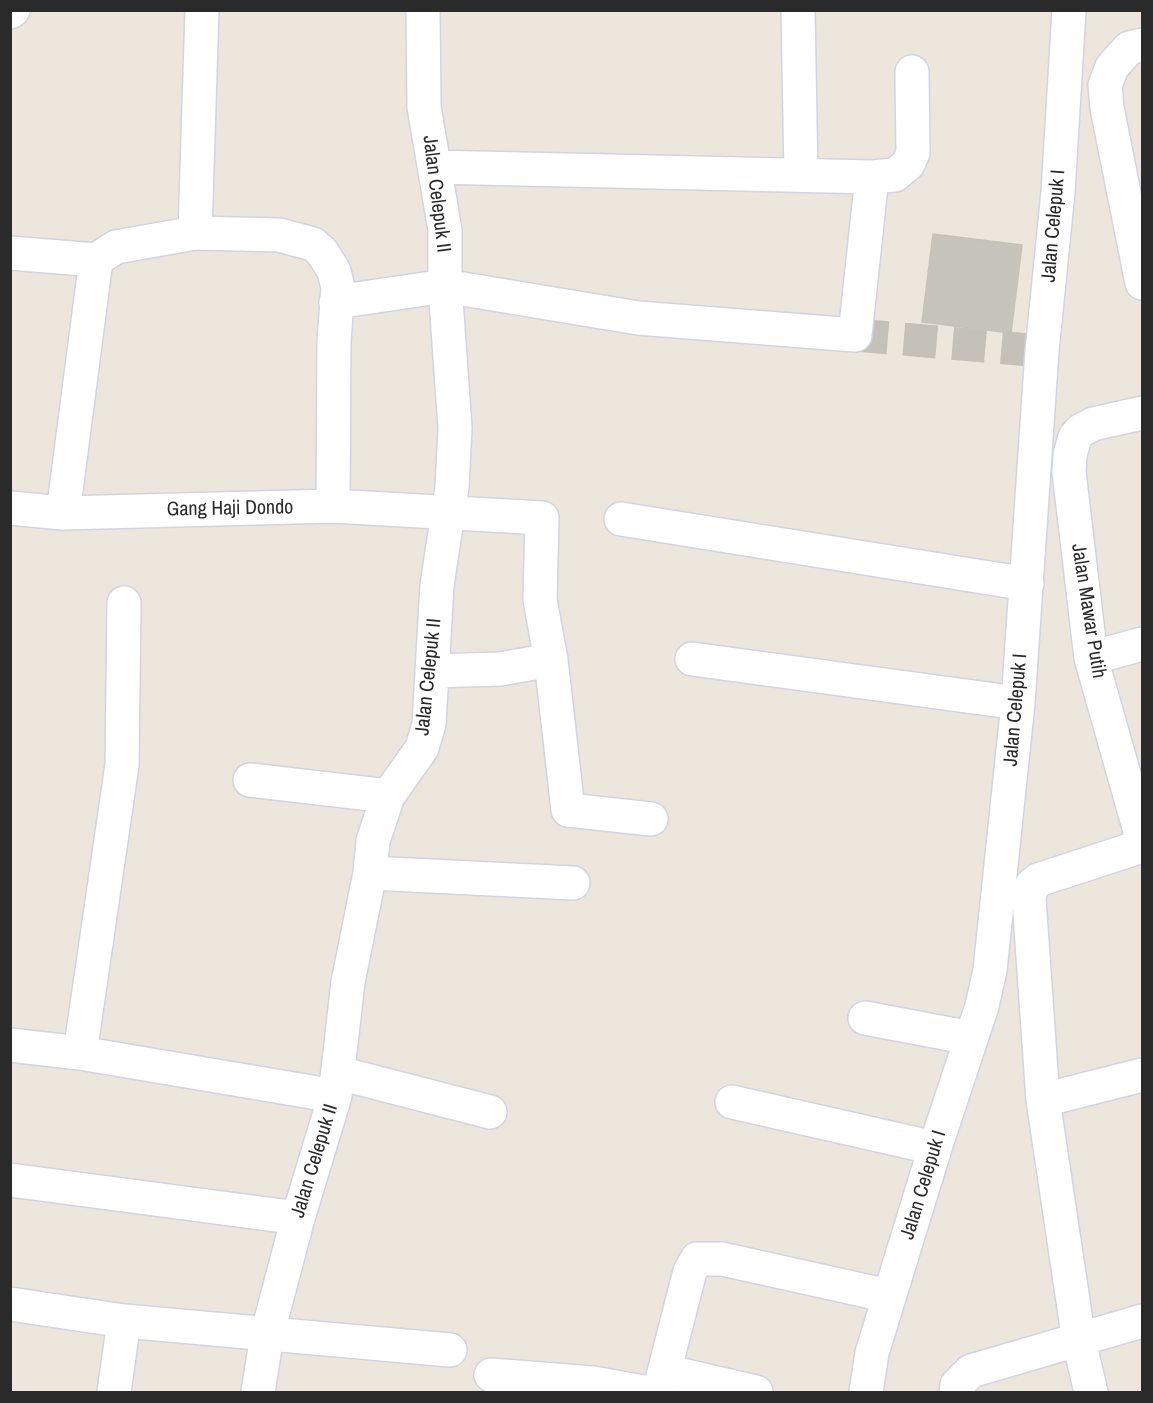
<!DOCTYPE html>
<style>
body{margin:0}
#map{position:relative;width:1153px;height:1403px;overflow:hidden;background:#ece6dc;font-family:"Archivo Narrow",sans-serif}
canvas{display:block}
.frame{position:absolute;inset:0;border:12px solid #2a2a2a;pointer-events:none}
</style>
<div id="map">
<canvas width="1153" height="1403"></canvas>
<div class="frame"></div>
</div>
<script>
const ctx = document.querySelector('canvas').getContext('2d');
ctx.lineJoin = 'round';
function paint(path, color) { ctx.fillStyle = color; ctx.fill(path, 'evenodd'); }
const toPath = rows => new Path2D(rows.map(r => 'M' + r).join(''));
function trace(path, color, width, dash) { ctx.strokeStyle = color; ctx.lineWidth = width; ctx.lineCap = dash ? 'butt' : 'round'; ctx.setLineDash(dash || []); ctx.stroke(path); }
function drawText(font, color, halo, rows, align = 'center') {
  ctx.font = font + ' "Archivo Narrow",sans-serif'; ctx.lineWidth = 4.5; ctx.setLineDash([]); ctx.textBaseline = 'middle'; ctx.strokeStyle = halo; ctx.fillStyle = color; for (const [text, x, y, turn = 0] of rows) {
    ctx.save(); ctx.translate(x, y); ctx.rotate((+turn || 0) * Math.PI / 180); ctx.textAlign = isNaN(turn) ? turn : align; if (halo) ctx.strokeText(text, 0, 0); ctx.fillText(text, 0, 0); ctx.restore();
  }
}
const building = toPath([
 [933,234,1022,245,1011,333,922,322,933,234]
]);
paint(building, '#c7c4bb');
trace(building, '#c8c2b6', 1.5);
trace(toPath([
 [855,335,1042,351]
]), '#c5c0b8', 33, [33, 16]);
const minor = toPath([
 [798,10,801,175],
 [10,12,13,10],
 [1142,45,1129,48,1112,67,1105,85,1107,108,1142,283],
 [434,167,872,177],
 [195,233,202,10],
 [10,253,96,260],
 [336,302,445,286,638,318,855,335,872,177,895,175,908,164,913,153,912,72],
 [1142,413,1093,424,1080,431,1075,437,1070,455,1069,472,1091,658,1142,838],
 [10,508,63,513,333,506,542,518,540,600,551,660],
 [63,513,96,260,116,247,195,233,279,235,313,244,322,252,334,271,338,288,334,341,333,506],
 [621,519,1027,584],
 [1091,658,1142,644],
 [692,659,1018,703],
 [432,671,500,669,551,660,568,810,651,819],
 [250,780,388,796],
 [370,873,573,883],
 [865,1018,971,1038],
 [10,1045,80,1053,335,1096],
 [80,1053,122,765,124,603],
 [339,1073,490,1112],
 [1043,1100,1142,1075],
 [732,1102,935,1148],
 [10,1180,298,1218],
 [10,1304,124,1321,450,1350],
 [665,1371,756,1392],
 [491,1375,593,1383,644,1392],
 [114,1392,124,1321],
 [258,1392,267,1335,298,1218,335,1096,348,982,370,873,373,841,388,796,422,748,429,724,437,585,452,487,455,428,445,286,445,230,424,107,423,10],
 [659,1392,690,1271,697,1259,722,1259,889,1296],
 [866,1392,872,1353,935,1148,982,1006,990,970,1018,703,1042,351,1058,192,1069,10],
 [956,1392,957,1385,971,1371,1142,1321],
 [1091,1392,1079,1341,1043,1100,1029,899,1032,885,1038,880,1142,846]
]);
trace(minor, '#d1d4e3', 36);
trace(minor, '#fff', 33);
drawText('20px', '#2a2a2a', '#fff', [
 ["Jalan Celepuk II",436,194,83],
 ["Jalan Celepuk I",1054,226,-85],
 ["Gang Haji Dondo",230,509,-1],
 ["Jalan Mawar Putih",1088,611,81],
 ["Jalan Celepuk II",429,677,-84],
 ["Jalan Celepuk I",1016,710,-85],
 ["Jalan Celepuk II",315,1161,-73],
 ["Jalan Celepuk I",924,1185,-73]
]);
</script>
